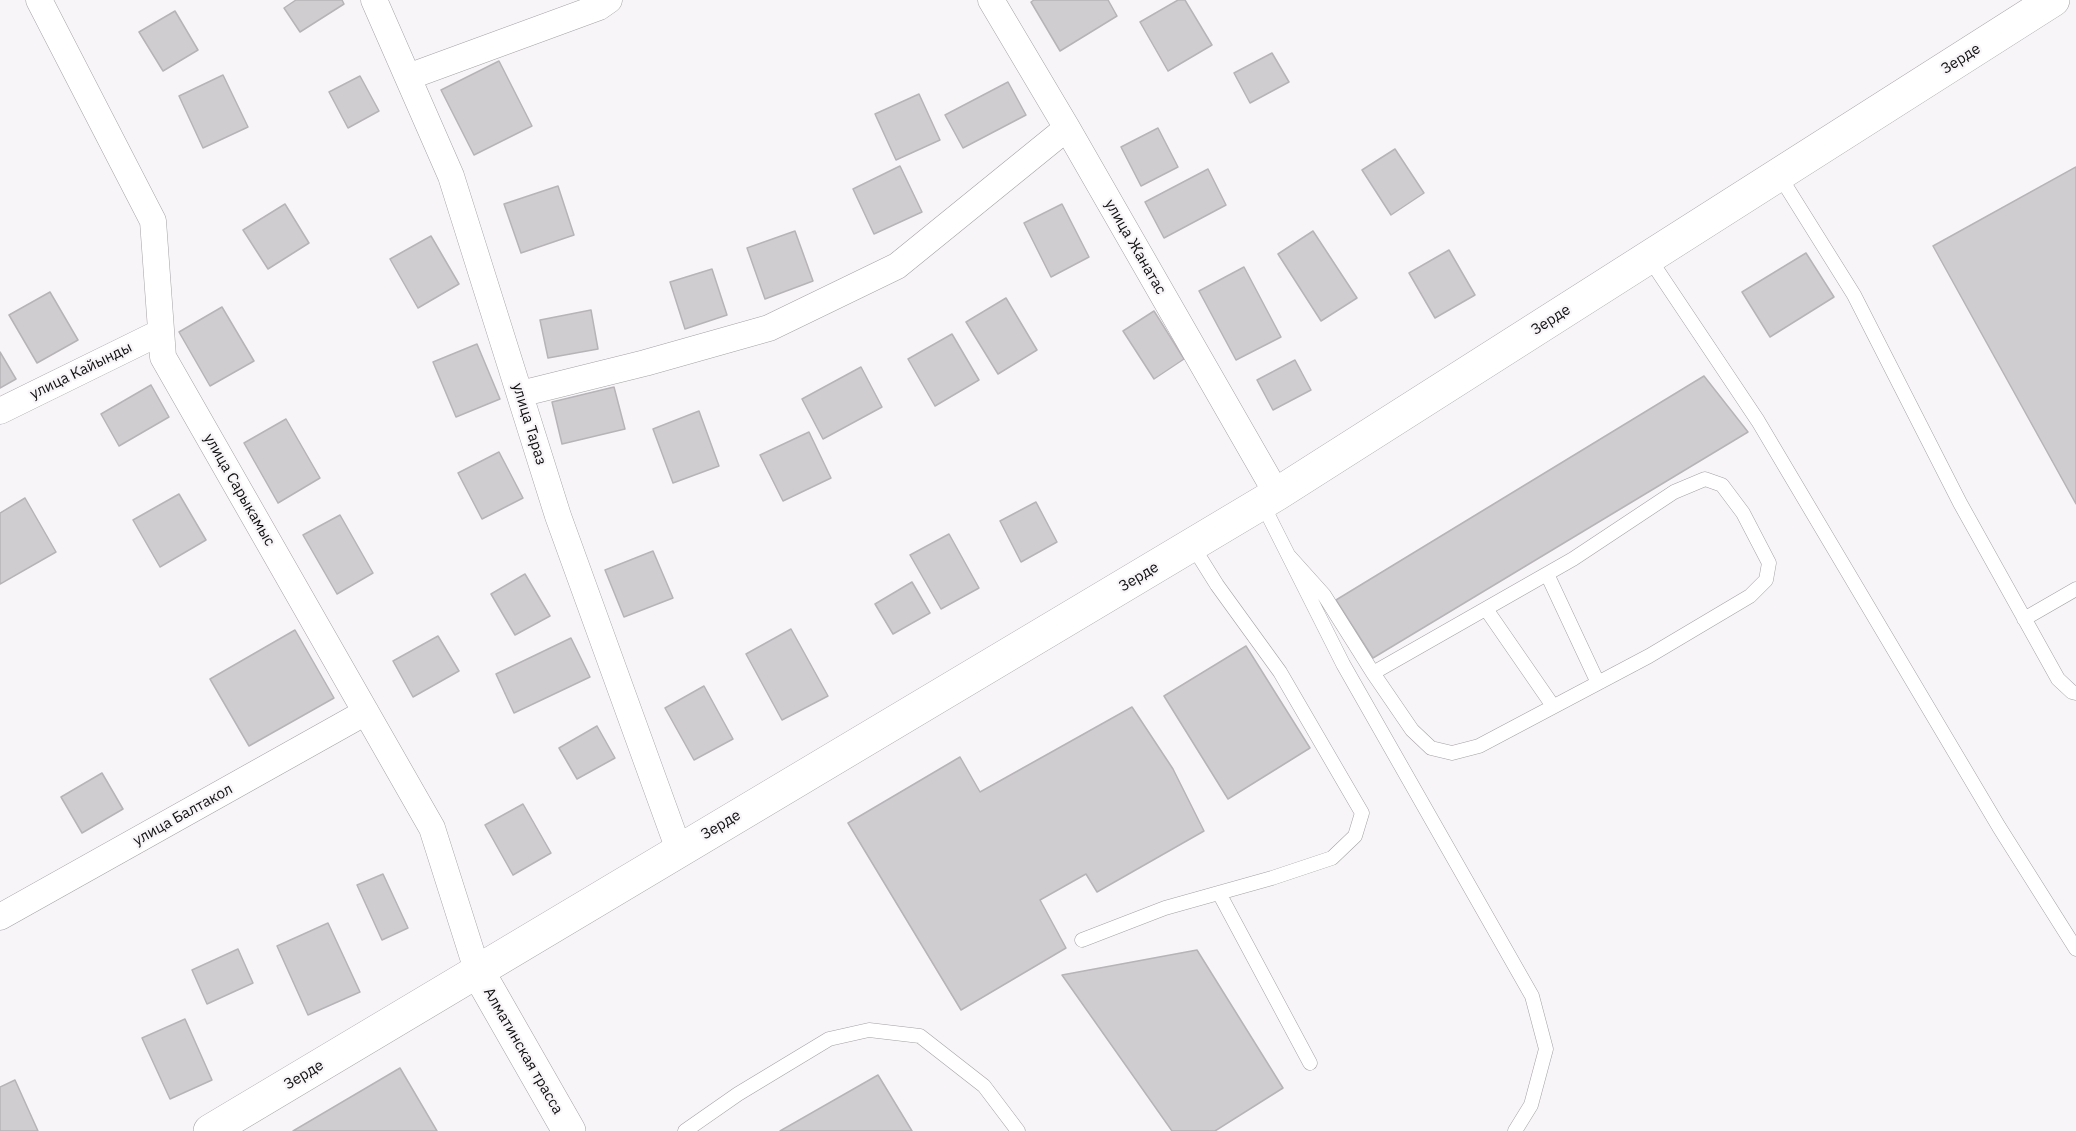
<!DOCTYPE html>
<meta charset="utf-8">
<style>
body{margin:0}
canvas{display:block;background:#f8f5f9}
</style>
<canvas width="2076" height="1131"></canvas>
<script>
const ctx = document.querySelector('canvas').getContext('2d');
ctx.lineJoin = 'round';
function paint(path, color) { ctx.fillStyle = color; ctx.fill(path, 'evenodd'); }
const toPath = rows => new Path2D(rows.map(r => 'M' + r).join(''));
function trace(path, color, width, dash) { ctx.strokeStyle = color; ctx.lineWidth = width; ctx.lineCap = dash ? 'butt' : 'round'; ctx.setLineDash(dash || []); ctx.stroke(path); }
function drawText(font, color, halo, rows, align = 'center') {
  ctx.font = font + ' "IBM Plex Sans",sans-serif'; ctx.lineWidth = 4.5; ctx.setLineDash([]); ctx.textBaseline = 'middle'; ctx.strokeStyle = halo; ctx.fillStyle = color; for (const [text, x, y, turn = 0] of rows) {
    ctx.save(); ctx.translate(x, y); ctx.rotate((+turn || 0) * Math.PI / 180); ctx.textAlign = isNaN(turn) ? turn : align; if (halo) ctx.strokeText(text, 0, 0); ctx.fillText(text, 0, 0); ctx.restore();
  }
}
const building = toPath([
 [296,0,342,0,344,4,300,32,284,8,296,0],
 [1034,0,1108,0,1117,16,1060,51,1031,2,1034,0],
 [1178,0,1185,0,1212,45,1168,71,1140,22,1178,0],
 [175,11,198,50,163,71,139,32,175,11],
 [1272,53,1289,82,1250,103,1234,73,1272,53],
 [499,61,532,126,474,155,441,90,499,61],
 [223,75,248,127,203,148,179,96,223,75],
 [360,76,379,111,348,128,329,92,360,76],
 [1008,82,1026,115,963,148,945,115,1008,82],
 [919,94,940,140,896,160,875,114,919,94],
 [1158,128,1178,167,1141,186,1121,147,1158,128],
 [1395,149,1424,193,1391,215,1362,170,1395,149],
 [900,166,922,212,874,234,853,189,900,166],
 [2076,167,2076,504,1933,246,2076,167],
 [1208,169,1226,205,1164,238,1145,202,1208,169],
 [558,186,574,235,521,253,504,204,558,186],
 [285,204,309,243,268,269,243,230,285,204],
 [1062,204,1089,257,1051,277,1024,223,1062,204],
 [795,231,813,281,765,299,747,248,795,231],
 [1313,231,1357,298,1321,321,1278,254,1313,231],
 [431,236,459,284,418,308,390,259,431,236],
 [1449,250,1475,295,1435,318,1409,273,1449,250],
 [1806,253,1834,297,1770,337,1742,292,1806,253],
 [1244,267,1281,337,1236,360,1199,291,1244,267],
 [712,269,727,315,685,329,670,282,712,269],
 [50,292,78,340,37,363,9,315,50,292],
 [1006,298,1037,350,998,374,966,322,1006,298],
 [222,307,254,361,210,386,179,332,222,307],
 [591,310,598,349,548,358,540,320,591,310],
 [1154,311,1184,359,1154,379,1123,331,1154,311],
 [952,334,979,380,935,406,908,359,952,334],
 [477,344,500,399,456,417,433,362,477,344],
 [0,352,16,379,0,388,0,352],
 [1295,360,1311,390,1273,410,1257,380,1295,360],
 [861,367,882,407,823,439,802,399,861,367],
 [1704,376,1748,432,1373,658,1336,600,1704,376],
 [151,385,169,417,119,446,101,414,151,385],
 [614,387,625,429,562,444,552,402,614,387],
 [699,411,719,466,673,483,653,429,699,411],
 [286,419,320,478,278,503,244,443,286,419],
 [809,432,831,478,783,501,760,455,809,432],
 [499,452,523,498,482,519,458,473,499,452],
 [179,494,206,540,160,567,133,520,179,494],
 [25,498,56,552,0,584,0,513,25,498],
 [1036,502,1057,542,1021,562,1000,521,1036,502],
 [340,515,373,573,337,594,303,535,340,515],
 [949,534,979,588,941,609,910,555,949,534],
 [653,551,673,598,624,617,605,570,653,551],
 [525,574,550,616,515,635,491,594,525,574],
 [912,582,930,613,893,634,875,604,912,582],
 [791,629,828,696,782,720,746,654,791,629],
 [295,630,334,698,249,746,210,679,295,630],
 [438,636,459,671,413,697,393,661,438,636],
 [571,638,590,677,514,713,496,674,571,638],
 [1246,646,1310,748,1228,799,1164,696,1246,646],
 [704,686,733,739,694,760,665,708,704,686],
 [1132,707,1173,769,1204,831,1097,892,1086,874,1040,900,1066,948,961,1010,848,823,960,757,980,792,1132,707],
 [597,726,615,758,577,779,559,748,597,726],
 [102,773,123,809,82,833,61,797,102,773],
 [523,804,551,853,513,875,485,825,523,804],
 [383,874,408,928,382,940,357,885,383,874],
 [328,923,360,992,308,1015,277,946,328,923],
 [238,949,253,983,207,1004,192,970,238,949],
 [1197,950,1283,1088,1215,1131,1172,1131,1062,975,1197,950],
 [185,1019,212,1080,170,1099,142,1038,185,1019],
 [400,1068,437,1131,293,1131,400,1068],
 [878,1075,912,1131,780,1131,878,1075],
 [15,1080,38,1131,0,1131,0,1087,15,1080]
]);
paint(building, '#d0cdd1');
trace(building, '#b7b4b8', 1.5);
const lane = toPath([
 [1779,175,1854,295,1960,503,2058,679,2072,692,2076,693],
 [1649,258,1758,421,1999,827,2076,949],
 [1262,503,1343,664,1532,996,1546,1049,1531,1105,1515,1131],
 [1289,556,1324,595,1373,673,1412,730,1431,748,1452,753,1479,746,1649,656,1750,596,1766,580,1769,563,1743,513,1722,485,1705,479,1674,492,1573,559,1373,673],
 [1547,574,1598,683],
 [1486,609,1553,706],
 [2024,619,2076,589],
 [1219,893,1310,1063],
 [1082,940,1165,908,1272,878,1332,858,1355,836,1362,813,1280,672,1217,585,1192,545],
 [685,1131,738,1094,829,1039,869,1030,920,1036,984,1086,1018,1131]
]);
const street = toPath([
 [39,0,153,221,163,357,432,828,477,970],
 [374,0,451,176,558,516,679,850],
 [991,0,1067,128,1277,494],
 [408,77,599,7,609,0],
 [520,394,645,363,769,328,897,266,1067,128],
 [0,411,161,332],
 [0,917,366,712]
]);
const secondary = toPath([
 [477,970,569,1131],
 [210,1131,1277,494,2053,0]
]);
trace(lane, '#a4a1a5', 15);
trace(street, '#a4a1a5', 27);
trace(secondary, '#a4a1a5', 34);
trace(lane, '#fff', 14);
trace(street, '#fff', 26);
trace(secondary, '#fff', 33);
drawText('15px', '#100f10', '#f8f5f9', [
 ["Зерде",1961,59,-33],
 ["улица Жанатас",1135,247,60],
 ["Зерде",1551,320,-33],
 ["улица Кайынды",81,371,-26],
 ["улица Тараз",529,424,73],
 ["улица Сарыкамыс",239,490,60],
 ["Зерде",1139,577,-31],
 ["улица Балтакол",183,815,-29],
 ["Зерде",721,825,-31],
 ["Алматинская трасса",523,1051,60],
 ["Зерде",304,1075,-31]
]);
</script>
